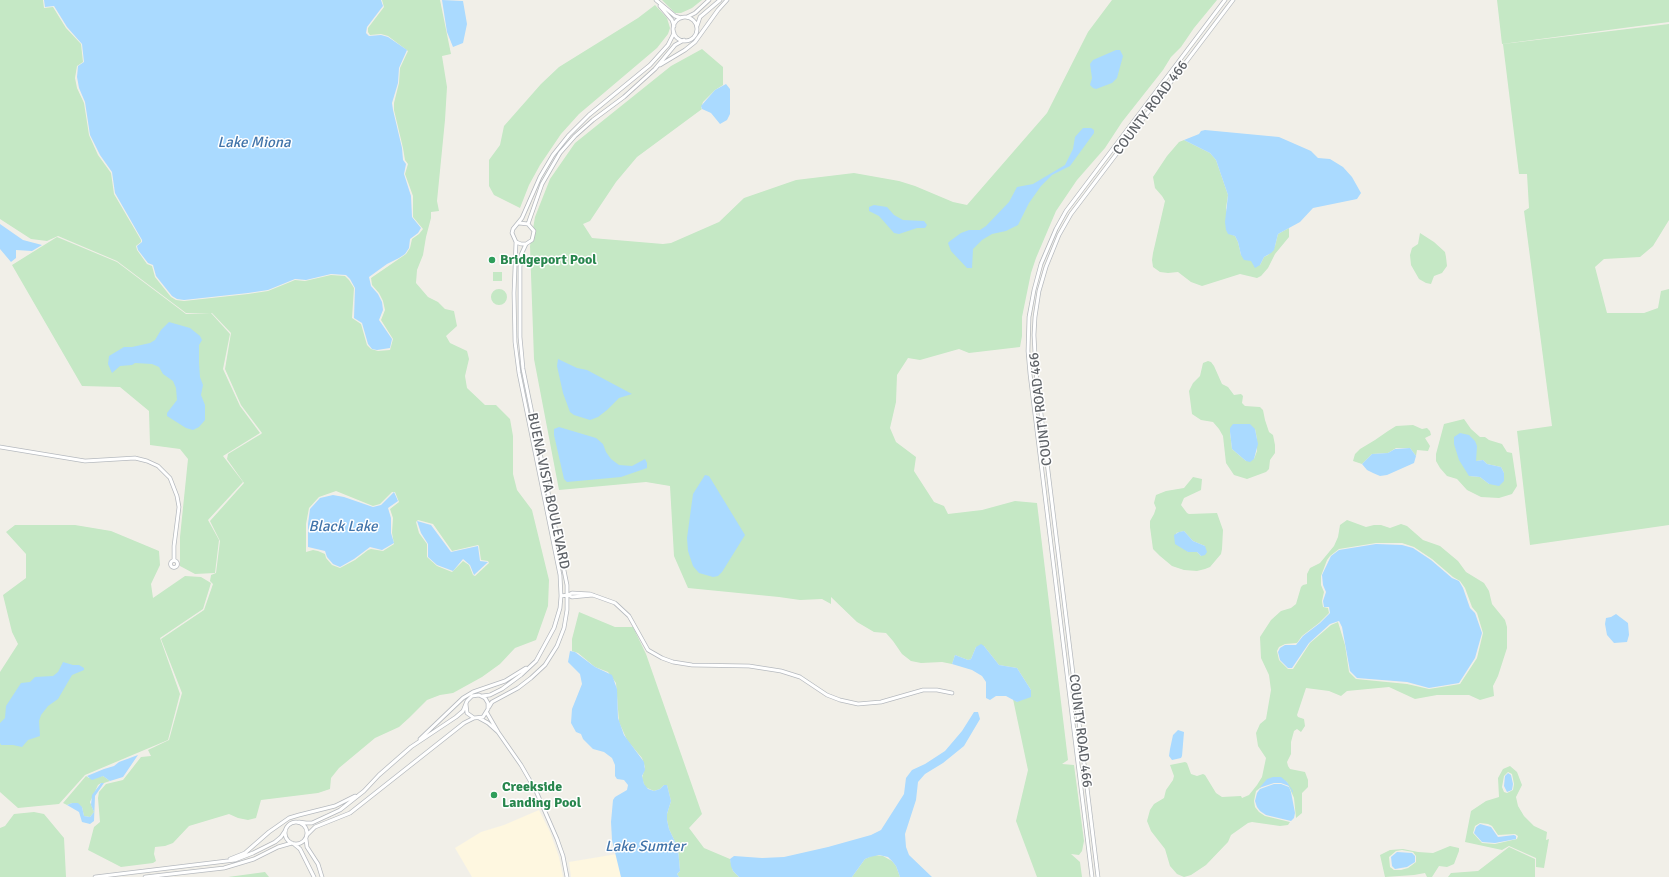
<!DOCTYPE html>
<style>
body{margin:0}
canvas{display:block;background:#f1efe8}
</style>
<canvas width="1669" height="877"></canvas>
<script>
const ctx = document.querySelector('canvas').getContext('2d');
ctx.lineJoin = 'round';
function paint(path, color) { ctx.fillStyle = color; ctx.fill(path, 'evenodd'); }
const toPath = rows => new Path2D(rows.map(r => 'M' + r).join(''));
function trace(path, color, width, dash) { ctx.strokeStyle = color; ctx.lineWidth = width; ctx.lineCap = dash ? 'butt' : 'round'; ctx.setLineDash(dash || []); ctx.stroke(path); }
function drawText(font, color, halo, rows, align = 'center') {
  ctx.font = font + ' Signika,sans-serif'; ctx.lineWidth = 3; ctx.setLineDash([]); ctx.textBaseline = 'middle'; ctx.strokeStyle = halo; ctx.fillStyle = color; for (const [text, x, y, turn = 0] of rows) {
    ctx.save(); ctx.translate(x, y); ctx.rotate((+turn || 0) * Math.PI / 180); ctx.textAlign = isNaN(turn) ? turn : align; if (halo) ctx.strokeText(text, 0, 0); ctx.fillText(text, 0, 0); ctx.restore();
  }
}
paint(toPath([
 [539,810,550,832,559,857,563,877,472,877,455,848,481,832,504,825],
 [617,854,621,877,571,877,569,862]
]), '#fef7e0');
paint(toPath([
 [0,0,43,0,44,8,53,7,66,28,81,44,83,62,77,66,75,78,77,88,84,103,89,135,98,155,111,173,114,194,141,240,141,242,136,246,137,250,147,264,152,266,155,277,171,297,176,300,184,301,248,294,268,291,295,280,305,281,331,275,345,276,349,280,354,288,352,318,361,324,367,345,371,349,378,351,390,350,393,339,381,320,385,310,383,301,379,293,372,285,371,278,406,254,410,248,412,239,419,234,423,229,413,217,413,196,405,174,408,164,405,160,403,148,394,110,394,103,399,83,400,68,408,51,388,36,381,34,370,35,368,32,368,28,384,7,382,0,440,0,451,54,442,56,447,87,445,120,437,201,439,211,431,212,431,218,426,237,423,255,417,270,416,283,428,297,438,302,445,309,454,311,457,326,446,336,450,343,467,351,469,359,465,376,467,388,485,405,496,405,510,419,513,436,513,474,517,490,532,510,549,580,548,606,536,640,515,648,500,664,482,677,453,693,440,695,427,700,409,718,399,727,375,738,339,768,331,778,330,789,318,793,261,800,256,818,248,820,238,818,229,814,189,826,173,843,165,846,155,847,154,854,156,861,153,863,121,867,88,850,94,827,100,822,98,798,99,792,106,784,123,780,141,757,151,756,148,750,169,740,182,693,161,639,204,610,213,584,210,581,211,575,216,573,220,541,210,521,244,483,227,459,228,454,261,434,262,433,241,405,225,369,231,333,212,313,186,313,117,261,58,236,47,241,31,239,0,219],
 [336,491,373,506,380,504,392,492,395,492,399,502,390,509,393,518,392,533,394,544,383,551,371,549,368,550,355,560,340,568,332,565,326,558,325,554,318,551,313,550,306,552,306,524,309,508,319,497],
 [418,520,433,524,452,551,478,545,479,546,481,560,488,561,489,563,475,576,473,575,469,565,463,561,452,572,437,566,427,557,427,544,419,533,416,522],
 [662,0,702,0,692,8,681,13,675,13],
 [1112,0,1217,0,1194,28,1181,47,1171,57,1163,70,1122,122,1105,148,1077,180,1056,211,1036,258,1031,273,1022,317,1022,336,1020,347,969,353,959,349,920,360,908,358,897,375,896,402,890,428,896,442,916,457,914,471,934,502,944,506,948,514,982,510,1015,501,1037,503,1068,760,1062,764,1074,765,1084,841,1082,851,1079,855,1071,854,1080,862,1082,877,1037,877,1016,821,1028,770,1013,699,1017,702,1031,690,1017,668,999,665,984,646,976,647,971,659,968,660,955,655,952,664,942,662,921,663,911,661,902,654,893,641,886,633,874,632,857,622,831,597,831,604,822,599,800,600,779,597,688,588,674,556,670,486,646,482,559,490,534,359,530,246,535,217,550,179,575,143,671,66,702,49,723,67,723,85,715,90,703,102,701,108,702,109,637,157,616,182,590,221,583,224,592,238,663,244,671,243,719,222,744,198,796,180,854,173,899,181,915,186,953,202,967,205,1047,113,1088,32],
 [1497,0,1669,0,1669,22,1502,44],
 [655,5,667,18,670,28,668,34,657,48,579,114,561,134,540,165,529,185,520,208,494,195,489,186,489,160,500,145,504,126,541,84,559,67,638,18],
 [1669,24,1669,220,1653,246,1640,257,1604,259,1595,267,1607,313,1644,313,1658,308,1661,291,1669,289,1669,525,1530,545,1517,431,1552,426,1524,211,1529,208,1527,174,1519,174,1503,44],
 [1184,140,1210,153,1216,160,1228,195,1226,208,1230,234,1235,236,1238,242,1241,255,1260,265,1264,257,1268,255,1275,246,1278,234,1289,228,1289,237,1275,254,1268,268,1261,276,1257,278,1240,274,1202,286,1191,282,1178,272,1168,273,1160,272,1153,267,1152,260,1153,253,1165,201,1162,196,1155,188,1153,177,1167,156,1179,142],
 [1420,233,1434,242,1445,252,1446,257,1447,266,1442,273,1434,276,1431,284,1426,283,1419,279,1411,265,1410,255,1412,248,1418,244],
 [57,237,117,262,186,314,211,313,230,334,223,369,240,406,260,433,223,456,243,482,208,520,219,540,215,573,195,574,180,566,180,537,188,459,180,449,150,445,149,411,120,387,82,386,12,265],
 [493,272,502,272,502,281,493,281],
 '491 297a8 8 0 1 1 16 0a8 8 0 1 1-16 0Z',
 [1208,361,1211,362,1214,366,1222,384,1228,387,1234,395,1241,394,1243,396,1242,403,1245,406,1260,407,1263,410,1265,420,1269,432,1273,435,1275,445,1275,453,1270,460,1269,469,1266,472,1247,479,1234,475,1226,463,1223,436,1219,429,1213,422,1201,420,1192,414,1189,391,1193,383,1200,376,1203,363],
 [1255,429,1257,439,1257,451,1254,459,1246,461,1232,449,1230,432],
 [1464,419,1471,429,1480,437,1485,437,1489,440,1502,444,1507,452,1512,453,1517,486,1512,494,1499,498,1481,497,1467,490,1457,479,1447,476,1440,468,1436,461,1436,454,1444,424],
 [1483,460,1487,464,1501,467,1504,473,1489,484,1480,477,1469,476,1476,461],
 [1413,425,1422,429,1427,428,1430,431,1431,435,1425,438,1430,446,1428,451,1417,450,1416,456,1410,448,1396,448,1388,453,1372,454,1362,464,1353,461,1355,454,1360,449,1375,440,1388,431,1396,426],
 [1193,477,1202,479,1201,490,1184,498,1181,505,1187,513,1189,514,1217,513,1223,530,1222,549,1221,554,1210,567,1205,569,1197,571,1184,570,1172,566,1160,556,1153,549,1150,527,1150,521,1154,514,1156,508,1154,503,1156,495,1166,491,1184,488],
 [1184,531,1193,541,1205,546,1201,556,1197,552,1188,552,1176,533],
 [1347,520,1366,527,1374,525,1381,525,1390,528,1401,524,1407,526,1423,540,1440,546,1458,561,1466,572,1484,583,1489,591,1492,604,1505,620,1507,627,1507,648,1498,676,1493,686,1494,696,1480,700,1469,695,1437,695,1415,699,1389,687,1347,691,1341,696,1329,691,1306,688,1297,715,1298,717,1304,719,1305,726,1301,732,1297,729,1294,731,1291,742,1291,754,1287,762,1288,766,1290,769,1305,772,1308,780,1308,787,1302,793,1302,813,1296,818,1294,798,1287,782,1274,777,1256,791,1254,801,1255,807,1259,812,1265,816,1290,822,1288,825,1280,826,1252,822,1248,823,1231,835,1228,842,1206,865,1191,875,1184,877,1177,874,1170,866,1165,849,1151,831,1147,821,1150,810,1154,804,1164,798,1166,790,1173,780,1174,776,1170,765,1185,762,1187,763,1191,774,1197,776,1203,774,1205,775,1216,793,1222,797,1241,796,1242,798,1249,795,1257,785,1262,777,1266,758,1258,746,1256,733,1260,724,1266,719,1271,690,1269,675,1261,658,1260,637,1271,620,1281,611,1291,608,1296,604,1301,587,1303,585,1307,584,1307,574,1310,568,1320,563,1334,546,1338,537,1340,525],
 [1376,543,1402,543,1414,547,1432,559,1453,577,1460,581,1465,588,1472,607,1477,613,1483,633,1477,658,1460,684,1429,689,1407,684,1356,679,1349,672,1345,645,1338,622,1331,625,1310,643,1293,669,1288,669,1279,660,1277,651,1279,647,1285,644,1297,643,1302,636,1319,623,1329,613,1328,608,1323,607,1322,601,1324,592,1321,585,1321,576,1327,560,1330,556,1339,549],
 [15,525,75,525,111,531,159,551,160,565,151,584,153,598,185,576,201,577,211,583,203,609,160,638,180,694,168,740,85,775,59,804,18,808,0,792,0,672,18,644,12,632,3,595,26,578,26,554,6,532],
 [579,612,615,627,633,627,646,654,702,814,689,828,704,848,730,859,733,871,739,877,679,877,677,874,680,871,678,848,669,829,667,820,667,814,671,801,667,785,664,785,660,789,654,791,645,787,642,778,645,767,642,758,627,740,619,722,616,683,608,672,595,667,578,653,572,651,572,639],
 [1510,766,1517,772,1522,785,1516,797,1518,806,1524,816,1534,826,1547,832,1546,840,1549,839,1544,868,1536,867,1536,858,1509,846,1502,850,1465,842,1471,811,1486,801,1499,797,1498,778,1503,769],
 [1508,772,1512,774,1514,784,1513,790,1507,793,1504,792,1502,787,1504,776],
 [1480,823,1488,824,1492,826,1498,835,1515,834,1518,836,1517,839,1495,844,1482,843,1473,833,1475,826],
 [86,776,89,778,103,776,110,781,104,783,101,783,98,785,90,802,94,812,90,817,84,816,82,807,72,803,67,805,63,803],
 [34,812,44,814,64,838,66,877,0,877,0,828,5,826,14,814],
 [1450,846,1459,848,1459,851,1454,864,1447,867,1439,866,1432,877,1427,877,1425,873,1414,875,1385,877,1380,855,1390,850,1403,849,1418,852,1433,853],
 [1402,850,1413,852,1416,856,1416,862,1408,868,1401,870,1394,870,1390,867,1389,857,1396,851],
 [1509,847,1535,859,1535,877,1448,877,1451,873,1478,871],
 [874,855,883,856,892,861,896,866,900,877,852,877,865,859],
 [265,872,269,877,228,877]
]), '#c5e8c5');
paint(toPath([
 [44,0,381,0,383,6,367,27,366,33,369,36,381,35,388,37,407,50,399,68,398,83,392,103,393,110,402,148,403,160,406,164,404,174,411,196,412,217,421,228,418,233,410,239,409,248,405,254,399,258,387,264,369,277,371,286,378,294,382,302,383,310,379,320,392,339,390,348,377,350,372,349,368,344,362,323,354,318,355,288,350,279,346,275,331,274,306,280,295,279,268,290,248,293,184,300,177,299,172,296,156,276,153,265,148,263,138,250,137,246,142,242,142,240,115,193,112,172,100,155,90,135,85,102,79,88,77,77,78,66,84,62,82,44,67,27,54,6,45,7],
 [442,0,463,1,467,24,463,43,453,47,447,32],
 [1116,50,1120,50,1123,56,1117,78,1112,83,1096,89,1093,88,1090,85,1092,78,1090,64,1093,60],
 [726,84,730,89,730,114,727,120,720,124,711,113,702,109,701,106,715,90],
 [1083,128,1091,128,1094,130,1094,133,1070,166,1052,175,1041,186,1029,203,1018,225,1006,231,992,234,982,240,973,249,972,268,967,268,951,251,948,243,950,241,961,233,969,230,980,230,986,226,1009,202,1017,187,1033,184,1065,165,1073,149,1075,137],
 [1205,130,1279,137,1311,151,1318,158,1330,159,1343,167,1352,177,1361,193,1357,199,1313,208,1300,222,1278,234,1274,250,1271,253,1264,257,1260,265,1255,268,1251,261,1244,260,1241,255,1238,242,1235,236,1228,234,1226,230,1225,222,1228,195,1216,160,1210,153,1184,140,1199,134,1201,131],
 [874,205,887,207,894,215,903,220,924,221,927,225,925,228,917,228,899,234,894,233,879,216,869,211,869,207],
 [0,224,23,240,42,245,32,251,16,250,16,258,11,262,0,249],
 [169,322,190,328,200,336,202,340,199,345,199,363,200,377,203,385,201,395,205,405,205,420,199,427,193,430,186,428,167,416,167,413,177,400,176,388,173,381,163,374,159,367,152,364,135,363,132,365,120,366,112,373,108,364,109,356,124,347,132,347,150,343,155,340,161,330],
 [558,359,577,368,587,370,632,394,619,398,607,410,598,417,590,420,574,415,570,412,563,393,557,366],
 [1233,424,1250,424,1255,429,1258,444,1254,459,1250,462,1246,461,1232,449,1230,432,1230,428],
 [559,427,596,438,603,444,606,452,611,459,619,465,632,466,645,459,647,463,647,468,621,477,567,482,564,479,554,435,554,429],
 [1460,433,1469,435,1475,441,1477,446,1476,461,1483,460,1487,464,1501,467,1504,473,1504,481,1499,486,1489,484,1480,477,1469,476,1459,460,1454,444,1454,437],
 [1410,448,1416,456,1414,463,1387,475,1380,476,1373,473,1367,470,1362,464,1372,454,1388,453,1395,449],
 [705,475,709,476,745,535,722,572,718,576,713,577,699,573,693,566,688,551,687,538,693,494],
 [394,492,398,501,388,508,391,518,391,533,394,543,382,550,370,547,354,559,340,567,333,564,327,557,325,551,308,547,308,524,310,509,320,498,333,495,344,497,373,507,381,505],
 [417,521,431,525,451,552,478,546,480,561,488,562,474,575,470,565,463,559,453,571,437,565,428,557,428,544,421,533],
 [1184,531,1193,541,1205,546,1207,552,1205,555,1201,556,1197,552,1188,552,1175,544,1174,535,1179,532],
 [1376,544,1402,545,1413,548,1431,560,1452,578,1459,581,1463,588,1470,608,1475,613,1482,633,1475,658,1459,683,1429,688,1407,682,1357,678,1350,671,1342,627,1339,621,1330,624,1309,643,1292,668,1288,668,1280,660,1278,652,1280,648,1285,645,1296,645,1303,636,1320,623,1330,613,1329,607,1324,607,1323,601,1326,592,1323,585,1322,575,1331,556,1339,550],
 [1616,614,1628,623,1629,635,1627,642,1614,643,1607,635,1605,624,1606,618,1611,617],
 [981,644,984,646,999,665,1017,668,1031,690,1031,697,1017,702,1006,696,996,696,990,700,986,698,986,682,982,676,972,670,952,664,955,655,968,660,971,659,976,647],
 [570,651,575,652,595,667,612,675,617,689,618,718,624,735,644,762,645,770,642,776,644,784,648,789,654,791,660,789,664,785,667,785,671,801,667,814,667,820,669,829,678,848,680,871,677,874,679,877,621,877,612,840,611,822,613,800,615,797,627,790,628,785,624,780,617,779,615,776,615,765,612,758,604,752,593,749,583,739,581,734,576,732,571,723,572,709,582,684,580,674,568,662],
 [63,662,73,665,79,665,84,668,84,670,72,675,58,699,48,706,41,715,39,721,40,736,28,740,22,747,13,745,1,745,0,743,0,723,5,718,6,706,21,683,30,682,35,677,53,676,58,672],
 [974,712,978,712,980,719,964,746,943,763,925,774,918,782,916,800,905,834,906,847,909,855,932,877,900,877,896,866,892,861,888,857,879,855,870,857,865,859,852,877,739,877,733,871,731,866,730,859,734,856,762,858,784,857,828,847,871,835,881,830,904,794,906,778,912,770,925,764,945,751,962,731],
 [1178,730,1184,732,1182,756,1181,758,1172,760,1169,756,1170,749,1173,735],
 [138,755,123,777,110,781,103,776,92,780,87,776,104,769,114,766,119,762],
 [1508,773,1511,775,1513,784,1512,790,1507,792,1504,786,1505,776],
 [1273,777,1281,777,1287,782,1293,791,1293,793,1289,786,1281,783,1274,783,1259,788,1255,793,1267,779],
 [101,783,104,783,95,796,94,821,90,824,82,822,79,812,67,805,72,803,78,803,82,807,84,816,90,817,94,812,91,805,92,795],
 [1274,784,1281,784,1289,787,1291,792,1295,813,1294,818,1291,821,1266,815,1260,811,1257,807,1255,801,1257,793,1260,789],
 [1480,824,1491,827,1498,837,1514,835,1516,836,1516,839,1495,843,1482,842,1474,833,1476,827],
 [1397,852,1412,853,1415,856,1415,862,1407,867,1395,869,1392,866,1391,857]
]), '#aadaff');
const secondary = toPath([
 [656,0,675,16,681,18],
 [660,6,672,20,674,26],
 [687,17,695,13,709,0],
 '673 29a12 12 0 1 1 24 0a12 12 0 1 1-24 0Z',
 [697,26,700,17,720,0],
 [660,65,685,50,695,42,718,10,727,0],
 [519,223,528,224,534,231,532,240,526,244,521,244,516,242,512,233,513,229,522,218,540,177,553,155,569,135,589,115,650,65,668,45,674,33],
 [528,224,542,184,560,153,575,136,593,120,624,97,655,69,675,45,684,40],
 [0,447,85,461,135,458,147,461,158,466,170,478,177,496,179,507,174,546,174,560],
 '170.5 564a3.5 3.5 0 1 1 7 0a3.5 3.5 0 1 1-7 0Z',
 [568,595,572,597,593,595],
 [561,596,568,595,572,593,590,594,615,603,629,616,648,650,662,658,673,662,692,665,749,666,781,671,800,677,827,695,840,700,858,704,881,702,923,690,937,690,952,693],
 [482,696,490,695,502,689,521,675,536,661,554,628,560,608,561,596,560,575,519,373,515,342,514,293,516,242],
 [489,707,492,702,518,688,531,678,545,665,557,646,564,628,567,610,567,585,523,369,520,337,520,267,521,255,526,244],
 [487,713,498,732,521,765,536,791,557,839,563,856,567,877],
 [479,718,488,723,498,732],
 [420,739,463,698,473,692,505,681,526,668],
 '285 833a11 11 0 1 1 22 0a11 11 0 1 1-22 0Z',
 [299,822,306,823,312,823,340,810,364,791,379,775,411,747,456,717,463,711,467,701,472,696,479,695,485,698,488,703,488,709,483,717,474,718,467,713,466,704],
 [307,835,315,827,350,813,464,723,474,718],
 [306,839,307,847,318,864,322,877],
 [294,844,300,849,314,877],
 [230,859,245,853,269,832,289,818,299,815,335,806,355,796],
 [95,877,235,860,253,853,275,842,281,837,285,831],
 [145,877,224,868,254,859,278,847,292,843],
 [1092,877,1030,374,1028,351,1029,317,1034,290,1041,264,1056,229,1066,211,1225,0],
 [1098,877,1036,373,1034,335,1035,317,1039,291,1046,267,1059,235,1071,214,1233,0]
]);
trace(secondary, '#b6babf', 4.5);
trace(secondary, '#fff', 3);
for (const [x, y, r, color] of [
 [492,260,4,"#2e9e5b"],
 [494,795,4,"#2e9e5b"]
]) { const dot = new Path2D(); dot.arc(x, y, r, 0, 2 * Math.PI); ctx.fillStyle = color; ctx.fill(dot); trace(dot, '#fff', 1.5); }
drawText('14px', '#5f6368', '#fff', [
 ["COUNTY ROAD 466",1151,108,-53],
 ["COUNTY ROAD 466",1041,409,-97],
 ["BUENA VISTA BOULEVARD",548,491,78],
 ["COUNTY ROAD 466",1080,731,83]
]);
drawText('bold 14px', '#27864d', '#fff', [
 ["Bridgeport Pool",500,260],
 ["Creekside",502,787],
 ["Landing Pool",502,803]
], 'left');
drawText('italic 15px', '#4174aa', '#fff', [
 ["Lake Miona",254,143],
 ["Black Lake",343,527],
 ["Lake Sumter",645,847]
]);
</script>
